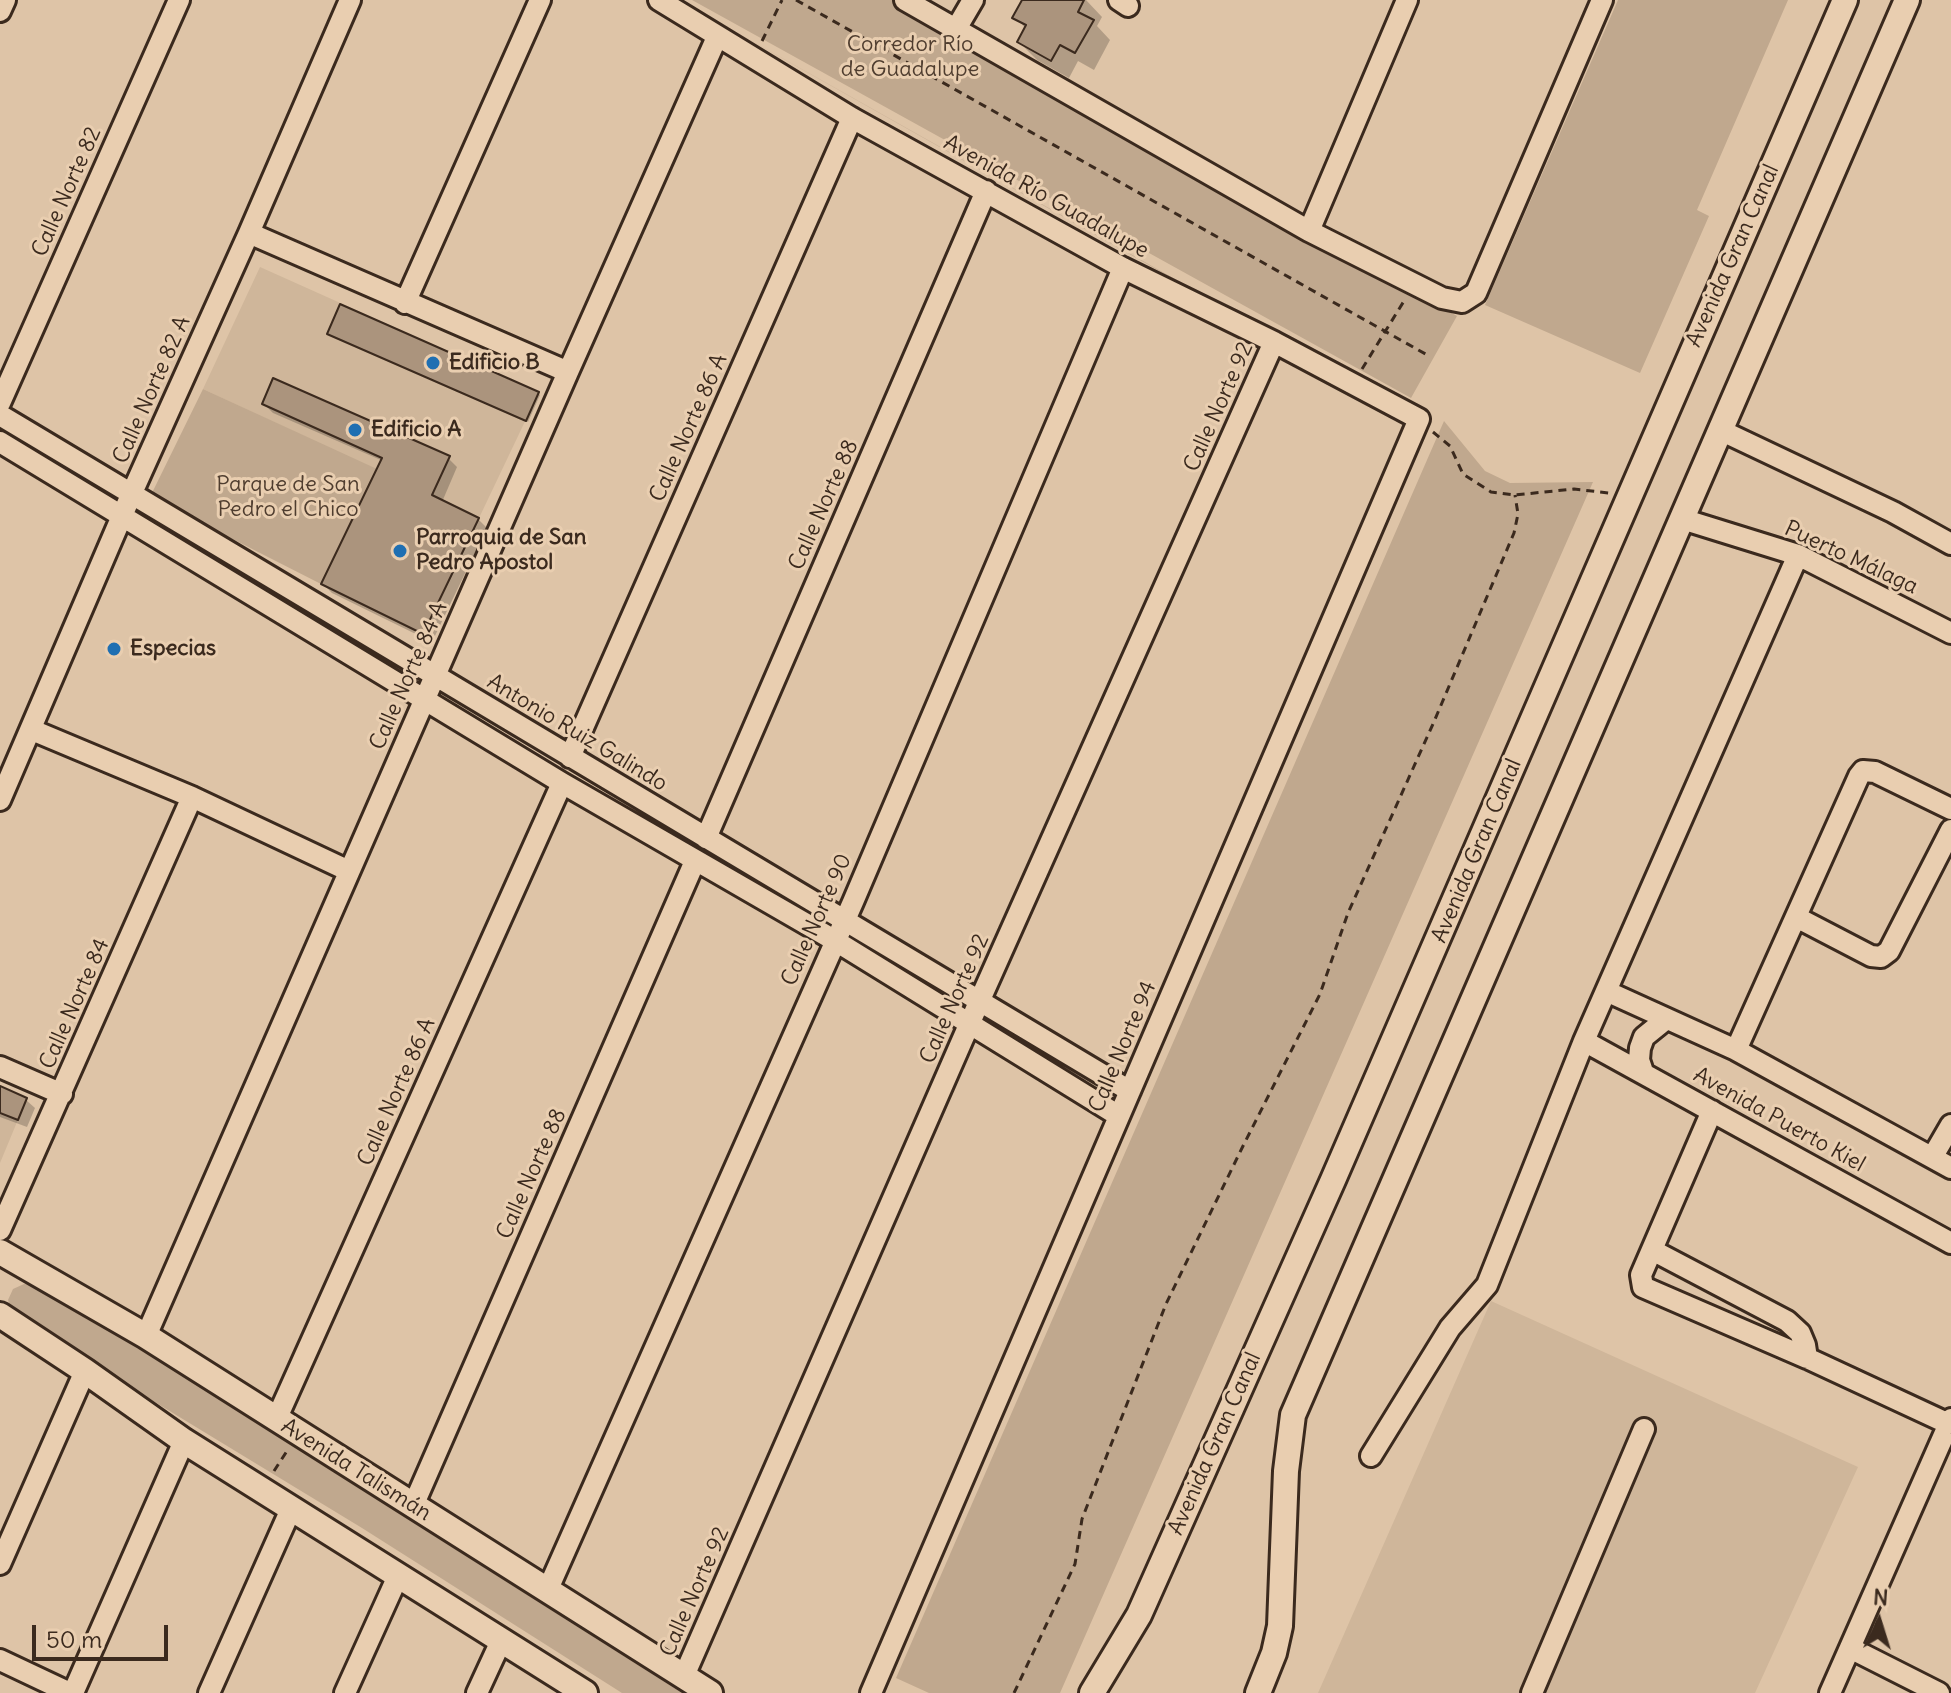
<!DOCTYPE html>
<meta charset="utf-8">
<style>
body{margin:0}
#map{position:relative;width:1951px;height:1693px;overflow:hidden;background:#dec4a7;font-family:Delius,sans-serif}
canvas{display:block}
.north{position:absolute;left:1839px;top:1581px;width:80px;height:80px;-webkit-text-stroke:6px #e9ceb0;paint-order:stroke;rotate:4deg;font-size:22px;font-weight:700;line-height:32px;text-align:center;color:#3b2a1e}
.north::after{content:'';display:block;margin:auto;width:28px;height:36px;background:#3b2a1e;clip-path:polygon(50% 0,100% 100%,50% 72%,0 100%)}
.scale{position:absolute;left:32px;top:1625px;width:136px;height:36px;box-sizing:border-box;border:4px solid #3b2a1e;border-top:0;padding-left:10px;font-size:24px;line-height:28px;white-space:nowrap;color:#3b2a1e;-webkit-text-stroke:6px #e9ceb0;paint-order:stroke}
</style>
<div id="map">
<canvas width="1951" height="1693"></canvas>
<div class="north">N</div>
<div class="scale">50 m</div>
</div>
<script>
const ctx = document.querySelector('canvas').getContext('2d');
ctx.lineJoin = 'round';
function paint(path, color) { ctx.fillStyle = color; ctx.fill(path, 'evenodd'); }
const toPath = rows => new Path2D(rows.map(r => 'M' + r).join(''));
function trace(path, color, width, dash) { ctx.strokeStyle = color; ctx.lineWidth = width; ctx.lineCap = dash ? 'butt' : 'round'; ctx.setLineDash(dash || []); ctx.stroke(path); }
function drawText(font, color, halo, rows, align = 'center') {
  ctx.font = font + ' Delius,sans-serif'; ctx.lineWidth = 6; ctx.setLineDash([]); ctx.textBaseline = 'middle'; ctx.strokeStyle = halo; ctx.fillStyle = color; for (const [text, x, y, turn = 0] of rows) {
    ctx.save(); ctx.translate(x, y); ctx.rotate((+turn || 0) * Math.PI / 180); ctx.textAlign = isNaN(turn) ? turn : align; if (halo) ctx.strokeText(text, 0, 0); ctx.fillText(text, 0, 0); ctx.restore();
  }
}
paint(toPath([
 [260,267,539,392,479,518,203,389],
 [0,1086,27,1098,0,1163],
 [1491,1301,1858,1467,1755,1693,1318,1693]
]), '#cfb69a');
paint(toPath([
 [679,0,1422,418,1422,419],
 [692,0,919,0,1452,301,1448,311,1457,316,1411,398],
 [1618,0,1788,0,1697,210,1709,216,1640,373,1485,305],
 [203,389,377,469,321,584,150,497],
 [1444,421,1485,471,1510,483,1593,482,1060,1693,929,1693,896,1678],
 [24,1284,39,1285,682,1693,622,1693,362,1528,38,1331,12,1311,8,1300,13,1289]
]), '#c0a88e');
paint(toPath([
 [1024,0,1086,0,1102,17,1097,26,1110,40,1094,70,1078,61,1069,78,1037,60,1019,42,1026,29,1015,17],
 [331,336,538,393,540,395,528,422],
 [264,404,448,458,457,467,442,502,478,519,487,528,432,642,332,593,323,584,383,461,273,413],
 [0,1088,26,1100,35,1108,27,1127,0,1117]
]), '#0003');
const building = toPath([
 [1022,0,1084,0,1078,12,1094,20,1075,53,1060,45,1051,61,1017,42,1026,25,1012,18,1022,0],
 [340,304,539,392,526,421,327,334,340,304],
 [273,378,450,456,432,495,479,518,423,634,321,584,382,458,262,404,273,378],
 [0,1086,27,1098,18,1120,0,1113,0,1086]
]);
paint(building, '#ab947d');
trace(building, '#3b2a1e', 2);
const minor = toPath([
 [659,0,852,118,1123,268,1274,342,1419,419,871,1693],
 [905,0,1309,231,1442,298,1462,302,1476,293,1602,0],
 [1119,0,1128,6],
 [0,11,5,0],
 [956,29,973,0],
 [1309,231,1407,0],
 [249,233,568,372],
 [405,303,540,0],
 [0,403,179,0],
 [0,415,1130,1091],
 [1720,430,1893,512,1951,544],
 [0,442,562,783,834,940,1119,1116],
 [1682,519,1798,555,1951,633],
 [32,730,192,797,349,871],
 [570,757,852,118],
 [0,800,131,495,249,233,350,0],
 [706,838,986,191],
 [1796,917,1871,956,1881,957,1889,951,1951,830],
 [1606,991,1736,1050,1951,1168],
 [1584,1041,1951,1243],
 [1736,1050,1859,776,1863,771,1875,772,1951,809],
 [0,1067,62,1094],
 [1643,1072,1639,1060,1640,1048,1644,1037,1665,1020],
 [1712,1111,1641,1275,1643,1287,1807,1358,1949,1424],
 [1933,1156,1951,1125],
 [0,1230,192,797],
 [1652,1250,1787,1321,1800,1333,1805,1345,1807,1358],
 [146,1336,568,372,717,37],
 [276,1420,562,783],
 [1371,1456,1450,1328,1487,1285,1584,1041,1798,555],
 [413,1506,695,861],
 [0,1564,85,1371],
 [548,1589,853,902,1123,268],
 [1850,1648,1939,1693],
 [0,1660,70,1693],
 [684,1676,979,1002,1274,342],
 [73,1693,184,1441],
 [209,1693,291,1509],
 [345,1693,398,1576],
 [477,1693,501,1641],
 [1532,1693,1644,1429],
 [1830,1693,1951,1419]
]);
const major = toPath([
 [0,1252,146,1336,710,1693],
 [0,1315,85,1371,184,1441,585,1693],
 [1092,1693,1139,1615,1333,1180,1845,0],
 [1258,1693,1274,1653,1280,1626,1286,1471,1293,1415,1907,0]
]);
trace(minor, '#3b2a1e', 26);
trace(major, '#3b2a1e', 30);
trace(toPath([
 [796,0,1429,356],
 [762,41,782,0],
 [1362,369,1404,301],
 [1433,432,1450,446,1463,474,1491,492,1515,495,1574,489,1609,493],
 [274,1471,287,1451],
 [1014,1693,1075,1564,1082,1519,1166,1304,1243,1146,1320,994,1348,913,1433,724,1514,533,1518,514,1515,495]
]), '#3b2a1e', 3, [8, 6]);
trace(minor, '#e9ceb0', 20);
trace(major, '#e9ceb0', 24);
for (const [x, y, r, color] of [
 [433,363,8,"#1f6fb2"],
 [355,430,8,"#1f6fb2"],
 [400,551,8,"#1f6fb2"],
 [114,649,8,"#1f6fb2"]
]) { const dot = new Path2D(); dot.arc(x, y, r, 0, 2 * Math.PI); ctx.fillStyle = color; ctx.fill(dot); trace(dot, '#e9ceb0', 3); }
drawText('22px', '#4f3d2f', '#e9ceb0', [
 ["Corredor Río",910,45],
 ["de Guadalupe",910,70],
 ["Parque de San",288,485],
 ["Pedro el Chico",288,510]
]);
drawText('22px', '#3b2a1e', '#e9ceb0', [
 ["Calle Norte 82",67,192,-66],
 ["Avenida Río Guadalupe",1046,197,29],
 ["Avenida Gran Canal",1733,256,-66],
 ["Calle Norte 82 A",152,390,-66],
 ["Calle Norte 92",1219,407,-66],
 ["Calle Norte 86 A",689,428,-66],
 ["Calle Norte 88",824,505,-66],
 ["Puerto Málaga",1851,558,25],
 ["Calle Norte 84 A",409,676,-66],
 ["Antonio Ruiz Galindo",577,733,31],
 ["Avenida Gran Canal",1477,851,-67],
 ["Calle Norte 90",817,920,-66],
 ["Calle Norte 92",955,999,-66],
 ["Calle Norte 84",75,1004,-66],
 ["Calle Norte 94",1123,1047,-67],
 ["Calle Norte 86 A",397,1092,-66],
 ["Avenida Puerto Kiel",1779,1120,29],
 ["Calle Norte 88",532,1174,-66],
 ["Avenida Gran Canal",1215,1444,-66],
 ["Avenida Talismán",356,1470,32],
 ["Calle Norte 92",695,1592,-66]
]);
drawText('bold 22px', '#3b2a1e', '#e9ceb0', [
 ["Edificio B",449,363],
 ["Edificio A",371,430],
 ["Parroquia de San",416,538],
 ["Pedro Apostol",416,563],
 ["Especias",130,649]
], 'left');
</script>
